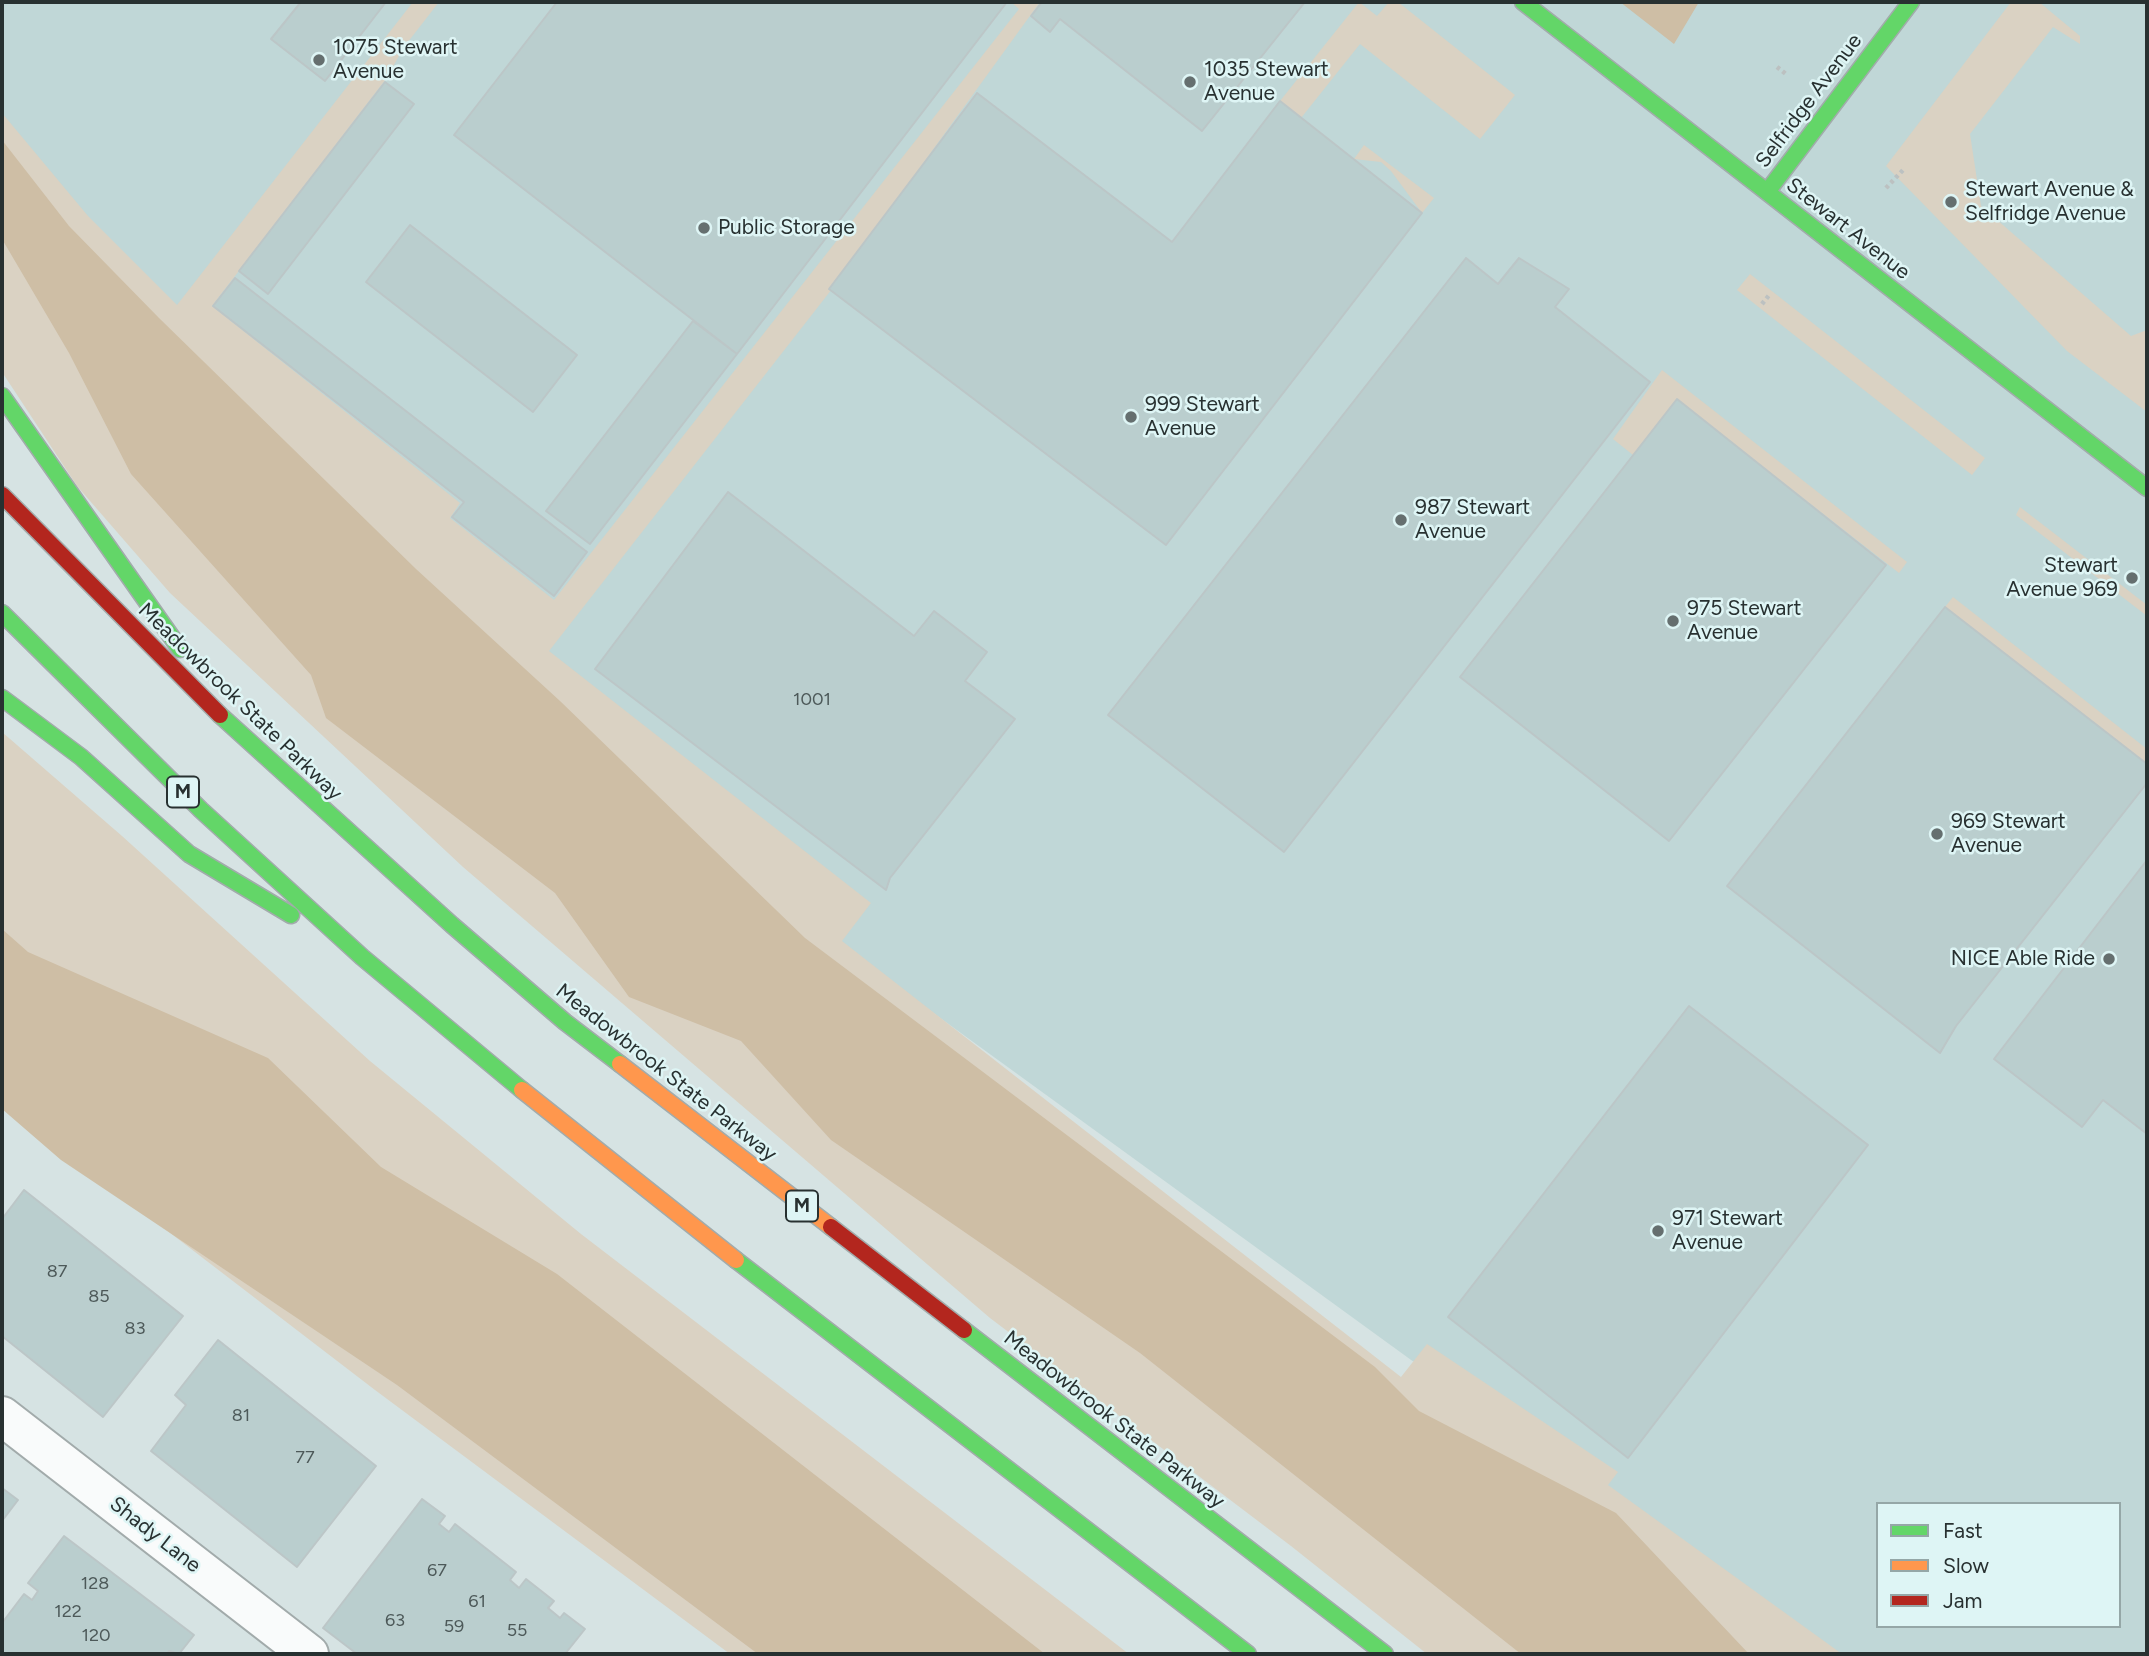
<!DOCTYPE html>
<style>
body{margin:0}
#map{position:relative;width:2149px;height:1656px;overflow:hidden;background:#d6e3e3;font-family:Figtree,sans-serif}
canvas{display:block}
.frame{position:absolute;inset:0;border:4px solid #283131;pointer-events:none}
.legend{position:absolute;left:1876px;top:1502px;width:245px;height:126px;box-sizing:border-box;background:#def5f5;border:2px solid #95a7a7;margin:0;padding:9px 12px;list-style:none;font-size:21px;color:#283131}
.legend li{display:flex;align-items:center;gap:14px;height:35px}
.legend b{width:35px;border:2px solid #95a7a7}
</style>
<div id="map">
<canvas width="2149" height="1656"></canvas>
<div class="frame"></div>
<ul class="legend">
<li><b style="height:9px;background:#63d668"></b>Fast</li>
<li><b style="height:9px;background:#ff974d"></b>Slow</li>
<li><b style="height:9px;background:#b3261e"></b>Jam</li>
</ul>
</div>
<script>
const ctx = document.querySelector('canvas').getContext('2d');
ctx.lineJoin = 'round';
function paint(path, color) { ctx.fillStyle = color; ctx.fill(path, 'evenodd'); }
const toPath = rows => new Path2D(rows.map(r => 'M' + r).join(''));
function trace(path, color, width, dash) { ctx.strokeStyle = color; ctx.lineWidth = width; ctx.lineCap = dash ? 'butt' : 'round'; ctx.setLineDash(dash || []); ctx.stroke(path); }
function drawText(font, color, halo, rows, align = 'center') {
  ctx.font = font + ' Figtree,sans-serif'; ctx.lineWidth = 5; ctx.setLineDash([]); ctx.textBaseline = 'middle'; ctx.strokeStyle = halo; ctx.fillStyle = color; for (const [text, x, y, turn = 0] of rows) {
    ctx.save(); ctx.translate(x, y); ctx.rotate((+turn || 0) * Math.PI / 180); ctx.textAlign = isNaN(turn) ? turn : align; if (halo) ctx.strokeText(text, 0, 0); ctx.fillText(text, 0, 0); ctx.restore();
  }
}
paint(toPath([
 [2,2,2147,2,2147,1654,1828,1654,1502,1426,808,922,88,226,2,123],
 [1878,1504,2119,1504,2119,1626,1878,1626]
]), '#c0d7d7');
paint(toPath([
 [413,2,439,2,404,47,386,79,212,306,460,503,450,518,554,600,1019,9,1011,2,1040,2,832,289,549,651,871,903,842,941,1401,1377,1427,1344,1618,1472,1608,1485,1842,1654,1427,1654,1291,1546,990,1318,463,867,170,593,77,486,2,372,2,113,88,216,177,305],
 [1359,2,1377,16,1389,2,1398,2,1515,95,1480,139,1360,44,1301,118,1280,101],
 [2011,2,2039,2,2080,36,2080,44,2053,27,1970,134,1981,206,2131,336,2147,330,2147,412,2067,351,1886,166],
 [1364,145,1434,198,1422,213,1391,171,1381,162,1354,159],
 [1750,274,1985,458,1972,475,1737,290],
 [1662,370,1907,562,1899,573,1677,400,1633,455,1613,439],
 [2020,507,2147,605,2147,616,2016,515],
 [1953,597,2147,749,2147,764,1945,607],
 [2,732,122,836,370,1061,581,1234,1129,1654,730,1654,375,1390,2,1104]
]), '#dad2c3');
paint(toPath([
 [1620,2,1699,2,1674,44],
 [2,140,69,226,159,318,416,569,560,701,805,938,1375,1367,1419,1411,1616,1513,1749,1654,1521,1654,1140,1353,831,1140,741,1041,629,997,555,893,326,718,311,675,131,474,69,353,2,239],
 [2,929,28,952,268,1058,381,1167,557,1274,1045,1654,758,1654,397,1385,61,1160,2,1109]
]), '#cebea5');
const building = toPath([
 [301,2,386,2,325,81,271,39,301,2],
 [557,2,1007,2,737,354,454,135,557,2],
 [1042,2,1305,2,1202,131,1060,19,1050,32,1031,16,1042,2],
 [385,82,414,104,268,294,239,271,385,82],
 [977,93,1172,242,1280,101,1422,213,1166,545,829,289,977,93],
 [410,225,577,355,533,412,366,282,410,225],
 [1466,258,1498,284,1519,258,1569,289,1555,307,1650,382,1284,852,1108,715,1466,258],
 [235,278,587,552,554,596,452,517,464,502,213,306,235,278],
 [693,321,737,354,590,544,546,511,693,321],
 [1677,399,1886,565,1669,841,1460,677,1677,399],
 [728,492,914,636,934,611,987,652,965,681,1015,719,890,878,886,890,595,669,728,492],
 [1945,607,2147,764,2147,783,1956,1026,1940,1053,1727,886,1945,607],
 [2147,860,2147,1134,2103,1100,2082,1127,1994,1059,2147,860],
 [1689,1006,1868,1145,1628,1458,1448,1317,1689,1006],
 [24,1190,183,1316,103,1417,2,1336,2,1219,24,1190],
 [218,1340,376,1466,297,1567,151,1451,186,1405,175,1395,218,1340],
 [2,1488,18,1500,2,1521,2,1488],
 [422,1499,445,1516,439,1524,449,1532,455,1524,516,1572,510,1580,519,1588,526,1579,554,1601,548,1608,560,1618,564,1613,585,1629,565,1654,357,1654,323,1628,422,1499],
 [64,1536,194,1635,179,1654,169,1651,167,1654,2,1654,2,1623,24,1594,32,1600,38,1591,28,1583,64,1536]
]);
paint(building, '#bacece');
trace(building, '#bcc6c7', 2);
const street = toPath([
 [2,1416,309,1654]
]);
const fast = toPath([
 [1523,2,2147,488],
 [1767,192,1911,2],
 [2,396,180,649],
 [2,613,201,810,362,957,522,1090],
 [2,698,81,757,189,854,291,915],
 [220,715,452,925,565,1022,620,1064],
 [736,1260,1248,1654],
 [964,1330,1385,1654]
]);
const slow = toPath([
 [620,1064,831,1227],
 [522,1090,736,1260]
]);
const jam = toPath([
 [2,495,220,715],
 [831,1227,964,1330]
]);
trace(street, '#a2abab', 42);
trace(fast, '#a2abab', 19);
trace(slow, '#a2abab', 19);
trace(jam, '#a2abab', 19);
trace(toPath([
 [1777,67,1786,74],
 [1886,188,1903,170],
 [1762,304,1770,294]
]), '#bcc1c1', 4.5, [3.5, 3.5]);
trace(street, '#f9fbfb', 38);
trace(fast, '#63d668', 16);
trace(slow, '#ff974d', 16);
trace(jam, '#b3261e', 16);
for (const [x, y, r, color] of [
 [319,60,7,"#656f6f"],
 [1190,82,7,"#656f6f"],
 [1951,202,7,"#656f6f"],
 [704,228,7,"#656f6f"],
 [1131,417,7,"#656f6f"],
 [1401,520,7,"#656f6f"],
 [2132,578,7,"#656f6f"],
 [1673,621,7,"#656f6f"],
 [1937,834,7,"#656f6f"],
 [2109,959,7,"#656f6f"],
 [1658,1231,7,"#656f6f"]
]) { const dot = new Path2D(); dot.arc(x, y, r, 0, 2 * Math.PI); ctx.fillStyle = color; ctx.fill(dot); trace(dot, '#def5f5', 2.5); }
drawText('18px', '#4d5959', null, [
 ["1001",812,700],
 ["87",57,1272],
 ["85",99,1297],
 ["83",135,1329],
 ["81",241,1416],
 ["77",305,1458],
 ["67",437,1571],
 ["128",95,1584],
 ["61",477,1602],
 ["122",68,1612],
 ["63",395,1621],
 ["59",454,1627],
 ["55",517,1631],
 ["120",96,1636]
]);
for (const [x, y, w] of [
 [183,792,32],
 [802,1206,32]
]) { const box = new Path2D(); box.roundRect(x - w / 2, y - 15.5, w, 31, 5); ctx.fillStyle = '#def5f5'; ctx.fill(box); trace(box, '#283131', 2); }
drawText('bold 19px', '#283131', null, [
 ["M",183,792],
 ["M",802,1206]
]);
drawText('21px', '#283131', '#def5f5', [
 ["1075 Stewart",333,48],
 ["Avenue",333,72],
 ["1035 Stewart",1204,70],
 ["Avenue",1204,94],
 ["Stewart Avenue &",1965,190],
 ["Selfridge Avenue",1965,214],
 ["Public Storage",718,228],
 ["999 Stewart",1145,405],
 ["Avenue",1145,429],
 ["987 Stewart",1415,508],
 ["Avenue",1415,532],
 ["Stewart",2118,566,"right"],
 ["Avenue 969",2118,590,"right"],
 ["975 Stewart",1687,609],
 ["Avenue",1687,633],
 ["969 Stewart",1951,822],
 ["Avenue",1951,846],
 ["NICE Able Ride",2095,959,"right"],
 ["971 Stewart",1672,1219],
 ["Avenue",1672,1243]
], 'left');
drawText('21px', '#283131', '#def5f5', [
 ["Selfridge Avenue",1809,101,-53],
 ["Stewart Avenue",1848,229,38],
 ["Meadowbrook State Parkway",240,702,44],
 ["Meadowbrook State Parkway",666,1073,38],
 ["Meadowbrook State Parkway",1114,1420,38],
 ["Shady Lane",155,1535,38]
]);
</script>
